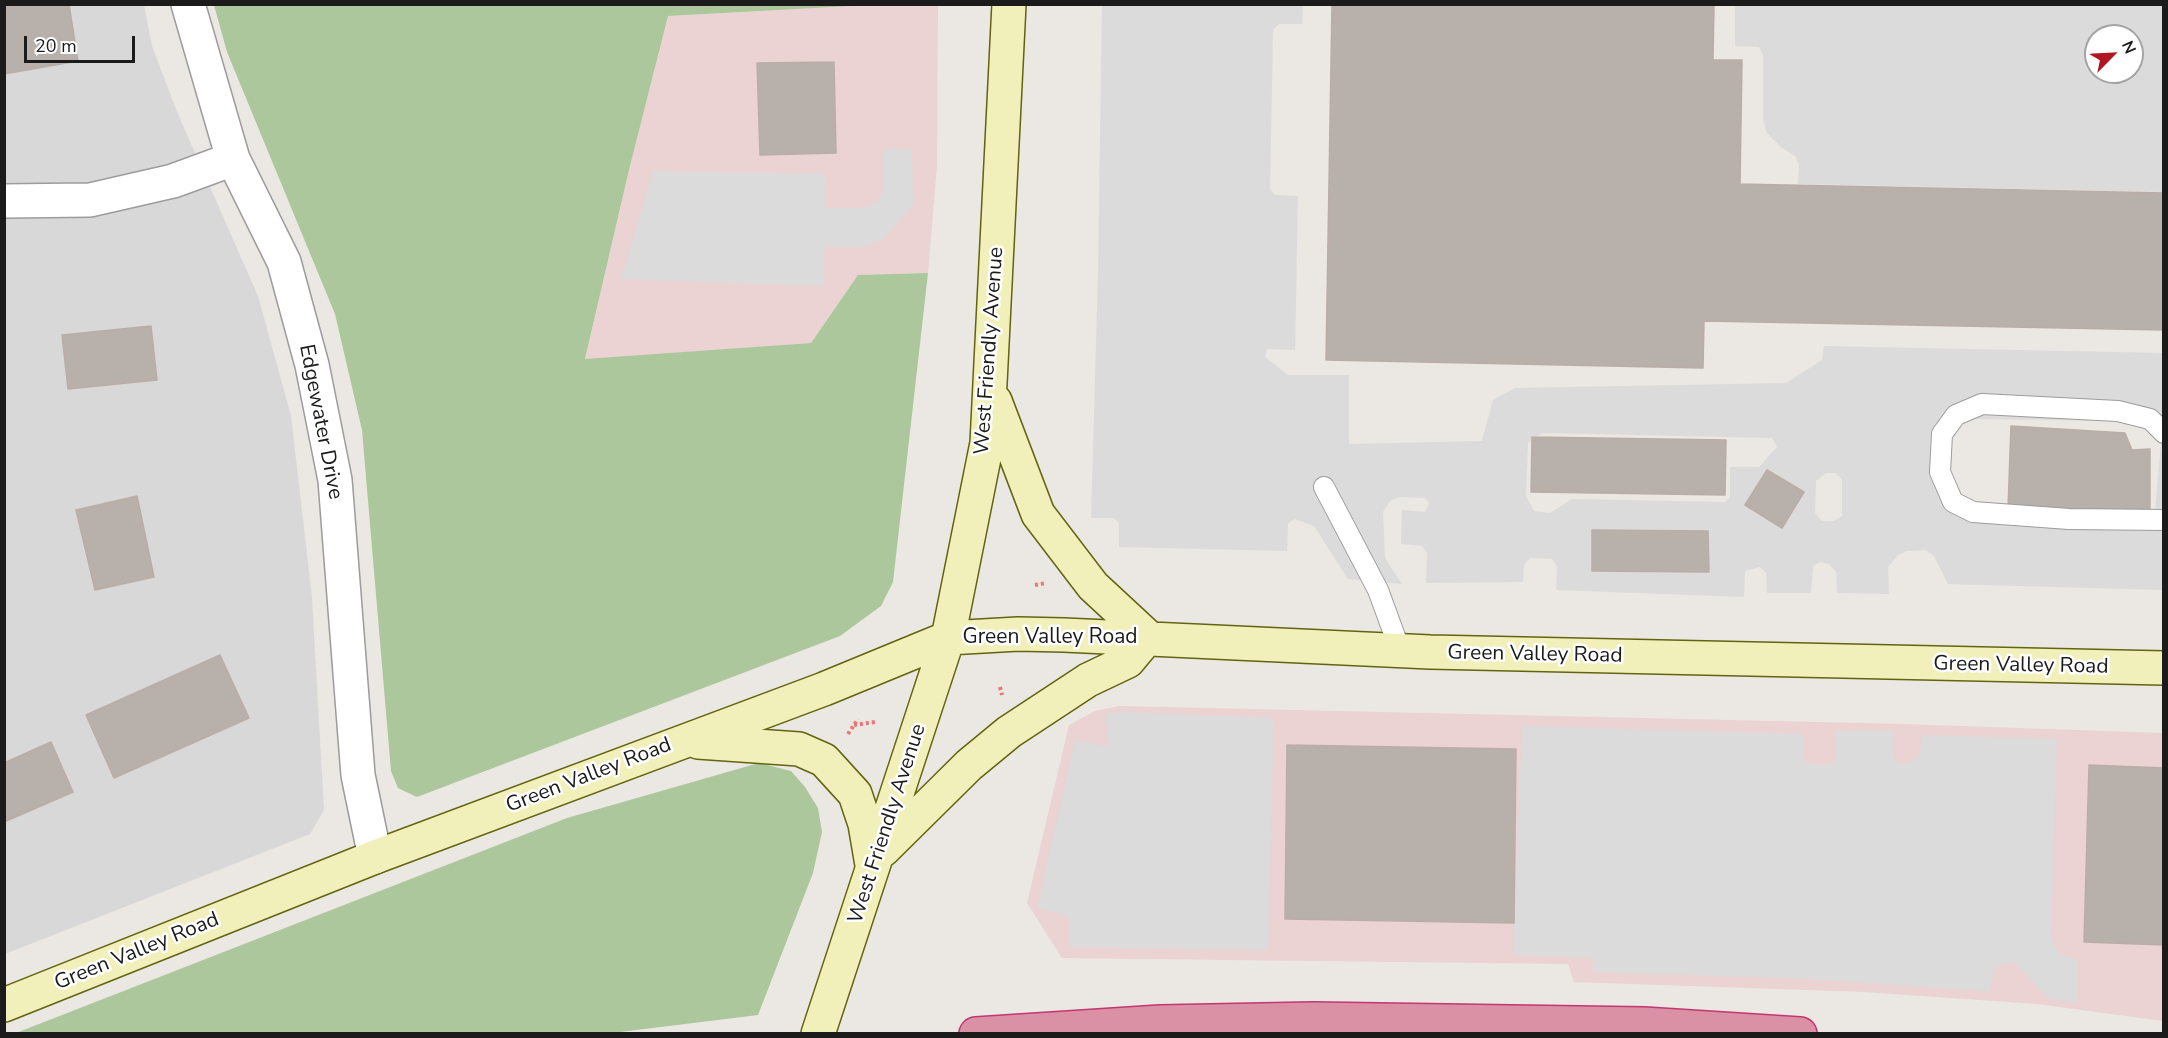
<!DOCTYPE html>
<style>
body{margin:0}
#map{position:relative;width:2168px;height:1038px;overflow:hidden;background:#ebe7e2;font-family:"Nunito Sans",sans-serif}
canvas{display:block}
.frame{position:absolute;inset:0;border:6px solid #1b1b1b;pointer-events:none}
.north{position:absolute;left:2084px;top:24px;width:60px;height:60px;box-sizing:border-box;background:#fff;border:2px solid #a4a4a4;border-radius:50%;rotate:66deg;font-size:16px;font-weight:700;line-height:24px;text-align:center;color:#1b1b1b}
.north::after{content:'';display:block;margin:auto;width:21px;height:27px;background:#b11522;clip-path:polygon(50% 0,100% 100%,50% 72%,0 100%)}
.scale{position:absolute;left:24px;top:36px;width:111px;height:27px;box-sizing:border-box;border:3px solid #1b1b1b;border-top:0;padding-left:8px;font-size:18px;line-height:21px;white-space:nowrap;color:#1b1b1b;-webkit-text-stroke:4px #fff;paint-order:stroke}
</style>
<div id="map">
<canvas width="2168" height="1038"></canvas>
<div class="frame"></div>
<div class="north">N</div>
<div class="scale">20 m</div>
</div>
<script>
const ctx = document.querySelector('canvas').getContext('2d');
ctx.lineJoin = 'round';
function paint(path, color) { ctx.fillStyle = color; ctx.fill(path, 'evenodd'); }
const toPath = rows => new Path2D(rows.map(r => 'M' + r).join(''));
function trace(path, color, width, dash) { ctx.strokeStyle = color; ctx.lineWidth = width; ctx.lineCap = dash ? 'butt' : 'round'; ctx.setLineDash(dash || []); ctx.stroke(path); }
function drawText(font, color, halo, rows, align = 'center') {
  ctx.font = font + ' "Nunito Sans",sans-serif'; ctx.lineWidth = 5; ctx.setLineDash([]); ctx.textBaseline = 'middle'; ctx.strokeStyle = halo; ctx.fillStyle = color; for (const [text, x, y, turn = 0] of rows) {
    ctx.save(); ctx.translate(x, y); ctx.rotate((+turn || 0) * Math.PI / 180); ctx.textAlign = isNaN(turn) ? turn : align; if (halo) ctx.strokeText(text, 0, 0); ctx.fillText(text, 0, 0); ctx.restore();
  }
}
paint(toPath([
 [5,5,144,5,152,46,177,112,258,296,291,416,312,598,324,810,310,834,5,954]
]), '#d9d8d8');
paint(toPath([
 [870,5,938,5,937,166,928,273,858,275,811,343,585,360,629,170,668,16],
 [1119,706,1903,724,2163,733,2163,1021,2037,1004,1865,992,1574,982,1568,964,1062,958,1027,903,1069,725,1095,711]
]), '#ebd2d3');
paint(toPath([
 [214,5,870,5,668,16,629,170,585,359,811,343,858,275,928,273,893,582,881,606,840,636,417,797,398,788,391,771,362,430,335,314,227,52],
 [759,763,791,771,805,787,818,808,822,832,813,873,758,1015,604,1034,16,1033,567,818]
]), '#abc79b');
paint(toPath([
 [1102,5,1303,5,1302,24,1279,24,1273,30,1270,189,1275,195,1298,196,1295,350,1267,349,1265,357,1288,375,1349,375,1349,444,1482,441,1493,400,1515,388,1786,383,1822,360,1824,346,2163,353,2163,590,1948,584,1934,556,1926,550,1907,551,1898,555,1888,567,1889,594,1837,593,1836,572,1829,564,1820,562,1813,566,1811,593,1767,593,1766,573,1760,567,1745,571,1744,597,1556,590,1557,566,1552,559,1530,558,1524,565,1523,582,1426,583,1427,553,1422,546,1401,544,1402,510,1425,512,1429,503,1425,498,1399,497,1390,501,1383,512,1385,558,1402,584,1348,579,1314,526,1295,519,1288,523,1287,551,1119,547,1119,523,1114,518,1091,518,1098,275],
 [1973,419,2123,421,2152,432,2161,443,2155,513,1976,511,1953,490,1946,465,1950,441,1958,427],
 [1542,433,1772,438,1777,447,1759,467,1730,467,1730,497,1725,502,1572,499,1550,513,1534,511,1526,496,1528,443],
 [1826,473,1835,473,1842,479,1842,516,1834,521,1822,521,1815,513,1816,481],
 [1735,5,2163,5,2163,192,1798,184,1799,165,1796,157,1781,147,1767,133,1763,120,1763,55,1759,47,1735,46],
 [2096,36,2132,36,2132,72,2096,72],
 [884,149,912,150,913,206,882,239,865,247,828,247,823,252,823,286,621,279,653,171,826,174,825,208,862,208,878,201,883,190],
 [1122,712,1274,718,1268,950,1069,947,1069,919,1066,915,1037,908,1075,740,1104,746,1109,743,1105,714],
 [1522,726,1804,734,1804,760,1810,764,1828,765,1835,760,1835,731,1893,731,1893,756,1897,762,1906,764,1920,755,1921,735,2057,739,2051,938,2055,948,2063,956,2078,959,2078,1003,2049,999,2014,962,2002,963,1994,970,1990,991,1808,979,1593,972,1593,958,1513,955]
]), '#dbdbdb');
const building = toPath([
 [4,4,69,4,78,61,4,74,4,4],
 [1332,4,1714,4,1713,60,1742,60,1740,184,2164,193,2164,330,1704,321,1703,368,1326,360,1332,4],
 [834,62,836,153,760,155,757,63,834,62],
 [151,326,157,380,68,389,62,335,151,326],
 [2011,426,2125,433,2132,450,2150,449,2150,511,2008,508,2011,426],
 [1532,437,1726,440,1725,495,1531,492,1532,437],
 [1767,470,1804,492,1782,528,1745,505,1767,470],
 [137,496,154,577,95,590,76,510,137,496],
 [1592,530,1708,531,1709,572,1592,571,1592,530],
 [220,655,249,718,114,778,86,715,220,655],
 [51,742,73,792,4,822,4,763,51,742],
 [1287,745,1516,749,1514,923,1285,919,1287,745],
 [2089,765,2164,768,2164,945,2084,942,2089,765]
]);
paint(building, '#b8b0ab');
trace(building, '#bbada6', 1.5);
const lane = toPath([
 [2164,433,2150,419,2118,411,1982,404,1956,415,1942,434,1940,472,1953,502,1973,512,2069,519,2164,520],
 [1324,487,1378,590,1400,650]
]);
const street = toPath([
 [188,4,233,159,284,262,312,365,335,480,358,775,375,857],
 [4,201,90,200,173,181,233,159]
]);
const secondary = toPath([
 [995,401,1038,514,1093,586,1148,637],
 [698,742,799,749,824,760,855,794,865,824,872,865],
 [883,850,969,765,1009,732,1088,680,1128,661,1148,637],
 [4,1005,375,857,824,689,948,638,1018,634,1064,635,1430,652,2164,668],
 [818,1034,948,638,987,443,1009,4]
]);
const highway = toPath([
 [976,1034,1160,1022,1313,1019,1644,1024,1800,1034]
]);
trace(lane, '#9c9c9c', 22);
trace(street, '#9c9c9c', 36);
trace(secondary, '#626410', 36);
trace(highway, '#c23672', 36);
trace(toPath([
 [1035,585,1046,583],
 [1000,687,1002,695],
 [854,725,875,722],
 [848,734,858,719]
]), '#ea7774', 4, [3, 3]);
trace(lane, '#fff', 20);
trace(street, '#fff', 33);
trace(secondary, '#f1f0ba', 33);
trace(highway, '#db91a5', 33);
drawText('21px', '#1b1b1b', '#fff', [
 ["West Friendly Avenue",990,351,-86],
 ["Edgewater Drive",320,422,79],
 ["Green Valley Road",1050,638],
 ["Green Valley Road",1535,655,1],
 ["Green Valley Road",2021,666,1],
 ["Green Valley Road",589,776,-21],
 ["West Friendly Avenue",888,824,-72],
 ["Green Valley Road",137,952,-22]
]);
</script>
